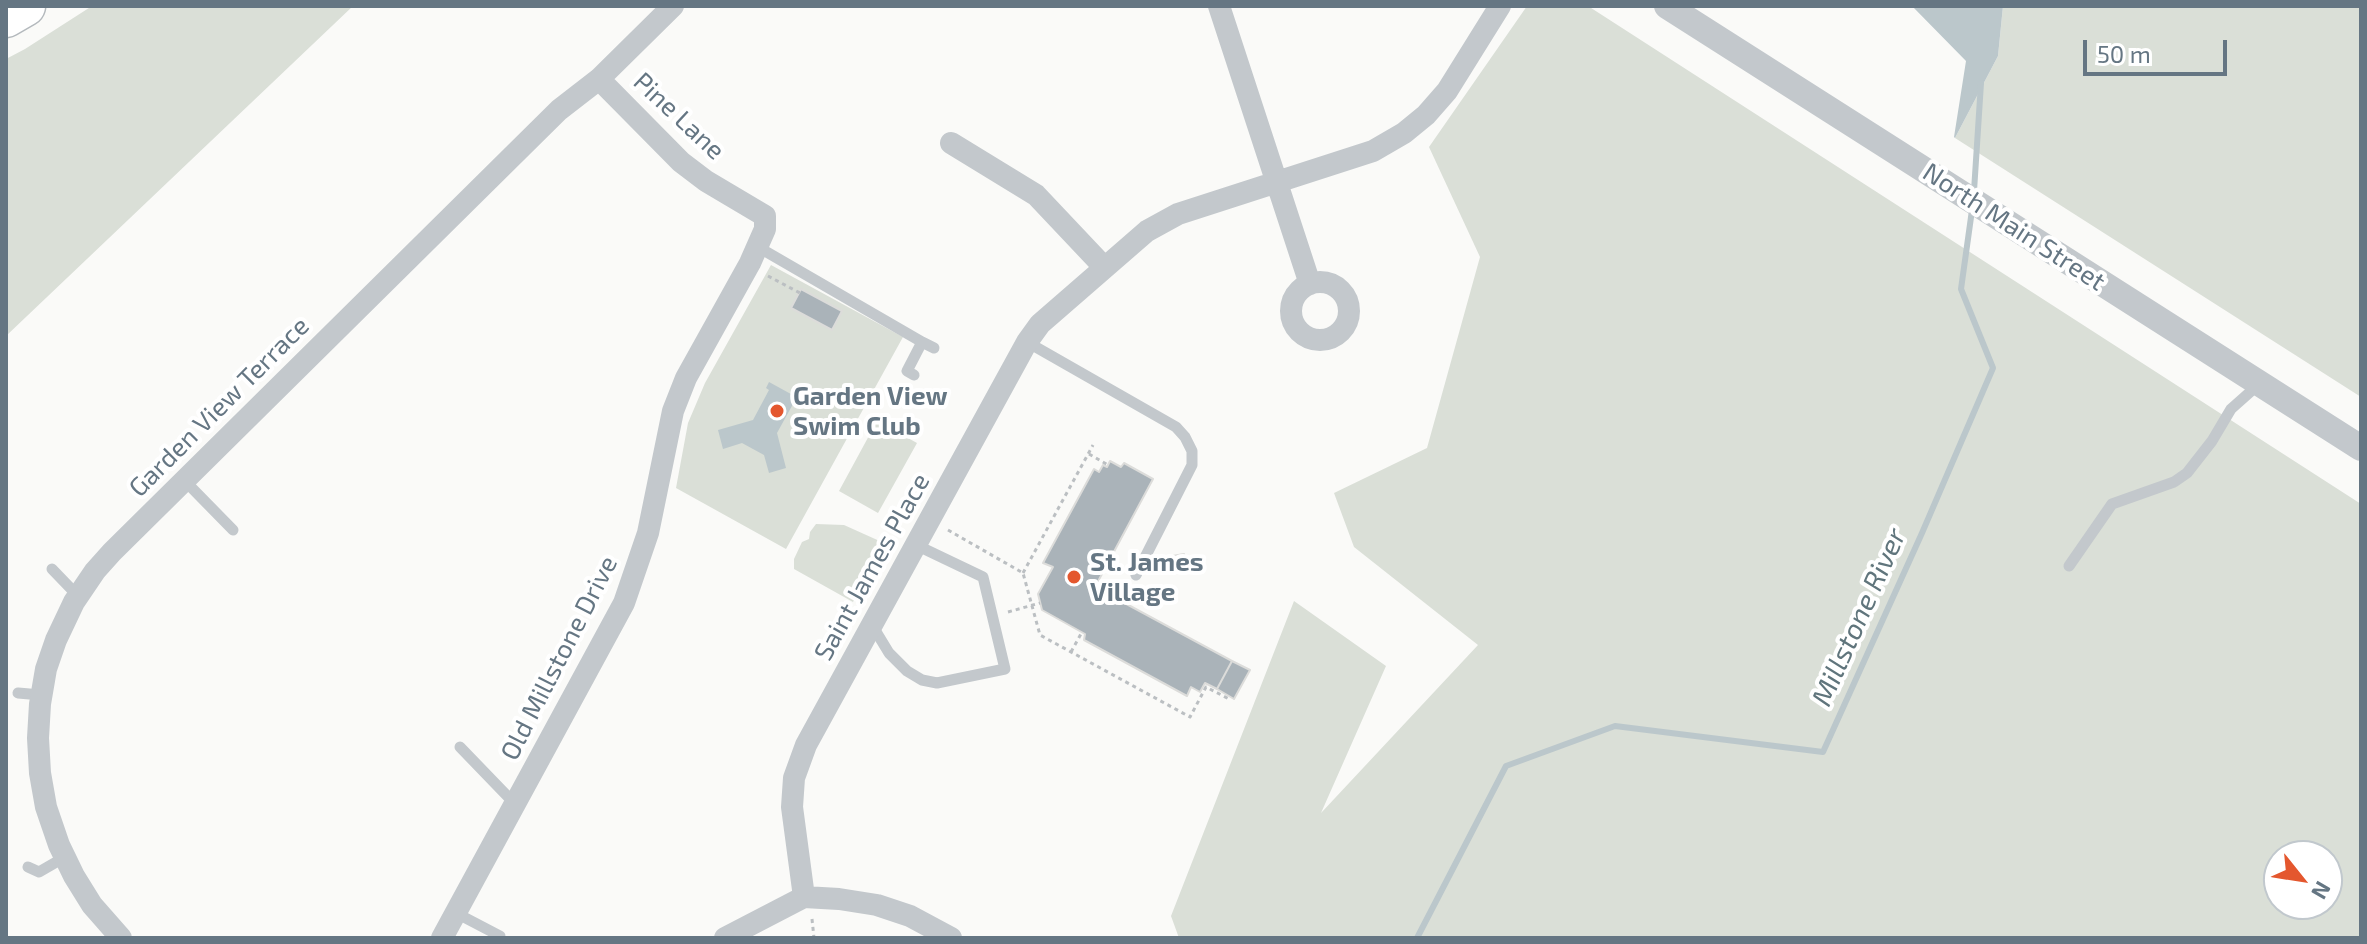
<!DOCTYPE html>
<style>
body{margin:0}
#map{position:relative;width:2367px;height:944px;overflow:hidden;background:#fafaf8;font-family:"Exo 2",sans-serif}
canvas{display:block}
.frame{position:absolute;inset:0;border:8px solid #657683;pointer-events:none}
.north{position:absolute;left:2263px;top:840px;width:80px;height:80px;box-sizing:border-box;background:#fff;border:2px solid #c1c8cd;border-radius:50%;rotate:120deg;font-size:22px;font-weight:700;line-height:32px;text-align:center;color:#657683}
.north::after{content:'';display:block;margin:auto;width:28px;height:36px;background:#e4572e;clip-path:polygon(50% 0,100% 100%,50% 72%,0 100%)}
.scale{position:absolute;left:2083px;top:40px;width:144px;height:36px;box-sizing:border-box;border:4px solid #657683;border-top:0;padding-left:10px;font-size:24px;line-height:28px;white-space:nowrap;color:#657683;-webkit-text-stroke:6px #fff;paint-order:stroke}
</style>
<div id="map">
<canvas width="2367" height="944"></canvas>
<div class="frame"></div>
<div class="north">N</div>
<div class="scale">50 m</div>
</div>
<script>
const ctx = document.querySelector('canvas').getContext('2d');
ctx.lineJoin = 'round';
function paint(path, color) { ctx.fillStyle = color; ctx.fill(path, 'evenodd'); }
const toPath = rows => new Path2D(rows.map(r => 'M' + r).join(''));
function trace(path, color, width, dash) { ctx.strokeStyle = color; ctx.lineWidth = width; ctx.lineCap = dash ? 'butt' : 'round'; ctx.setLineDash(dash || []); ctx.stroke(path); }
function drawText(font, color, halo, rows, align = 'center') {
  ctx.font = font + ' "Exo 2",sans-serif'; ctx.lineWidth = 8; ctx.setLineDash([]); ctx.textBaseline = 'middle'; ctx.strokeStyle = halo; ctx.fillStyle = color; for (const [text, x, y, turn = 0] of rows) {
    ctx.save(); ctx.translate(x, y); ctx.rotate((+turn || 0) * Math.PI / 180); ctx.textAlign = isNaN(turn) ? turn : align; if (halo) ctx.strokeText(text, 0, 0); ctx.fillText(text, 0, 0); ctx.restore();
  }
}
paint(toPath([
 [92,6,353,6,6,336,6,59,25,49],
 [1527,6,1588,6,2361,504,2361,938,1179,938,1171,916,1294,601,1386,666,1321,813,1478,645,1354,547,1334,493,1427,448,1480,257,1429,147],
 [2279,856,2327,856,2327,904,2279,904],
 [2003,6,2361,6,2361,397,1955,138,1998,56],
 [771,265,903,337,786,549,676,488,688,423,705,383],
 [877,421,917,443,878,513,839,491],
 [816,524,844,525,884,543,853,602,794,569,794,559,802,542,809,539,810,532]
]), '#dadfd7');
paint(toPath([
 [1912,6,2003,6,1998,56,1955,138,1954,137,1966,61],
 [769,382,800,399,796,405,793,404,777,433,786,468,769,473,764,455,742,443,723,449,718,430,753,420,769,390,766,388]
]), '#bbc7cb');
trace(toPath([
 [1974,191,1981,83],
 [1417,938,1506,766,1615,726,1823,752,1922,533,1993,368,1961,289,1972,210]
]), '#bbc7cb', 6);
const building = toPath([
 [801,289,842,311,832,330,791,308,801,289],
 [1110,461,1121,467,1124,463,1153,479,1095,587,1232,661,1217,689,1205,683,1200,692,1191,687,1187,696,1084,640,1085,634,1042,610,1038,594,1053,567,1043,563,1094,469,1099,472,1103,465,1107,467,1110,461],
 [1184,554,1186,564,1163,568,1161,558,1184,554],
 [1232,661,1250,670,1234,699,1217,689,1232,661]
]);
paint(building, '#aab3b9');
trace(building, '#dcdcda', 2);
const motorway = toPath([
 [6,17,25,6]
]);
trace(motorway, '#b4b9bd', 43);
trace(toPath([
 [768,276,800,293],
 [1089,454,1108,465],
 [948,530,1023,573,1040,635,1190,717,1206,687,1229,699],
 [1023,573,1093,445],
 [1008,612,1040,603],
 [1071,652,1082,632],
 [812,919,814,938]
]), '#bbbfc2', 3, [4, 4]);
trace(toPath([
 [758,247,922,342,907,371,914,375],
 [922,342,934,348],
 [1027,342,1176,427,1185,437,1192,451,1192,465,1136,575],
 [185,481,233,530],
 [2069,566,2112,504,2174,482,2187,473,2212,441,2231,409,2258,385],
 [52,569,78,596],
 [872,625,889,653,907,671,922,680,937,683,1005,669,983,577,916,545],
 [18,693,41,695],
 [460,747,515,804],
 [28,867,39,872,65,857],
 [456,913,500,936]
]), '#c3c8cc', 11);
trace(toPath([
 [1219,6,1310,284],
 [951,143,1036,195,1104,267],
 '1291 311a29 29 0 1 1 58 0a29 29 0 1 1-58 0Z',
 [804,897,792,807,794,778,806,745,1027,342,1040,324,1147,231,1178,214,1373,151,1404,133,1426,115,1447,91,1500,6],
 [121,938,92,905,74,876,59,845,46,807,40,773,38,738,40,704,46,669,56,640,74,602,95,571,112,552,559,110,599,79,673,6],
 [442,938,624,603,648,533,673,411,686,378,750,263,765,229,765,216,706,181,681,162,599,79],
 [725,938,804,897,839,899,877,905,910,916,951,938]
]), '#c3c8cc', 22);
trace(toPath([
 [1667,6,2361,448]
]), '#c3c8cc', 26);
trace(motorway, '#fff', 40);
for (const [x, y, r, color] of [
 [777,411,8,"#e4572e"],
 [1074,577,8,"#e4572e"]
]) { const dot = new Path2D(); dot.arc(x, y, r, 0, 2 * Math.PI); ctx.fillStyle = color; ctx.fill(dot); trace(dot, '#fff', 3); }
drawText('26px', '#657683', '#fff', [
 ["Pine Lane",679,116,43],
 ["North Main Street",2014,227,33],
 ["Garden View Terrace",219,407,-45],
 ["Saint James Place",872,567,-61],
 ["Old Millstone Drive",559,658,-63]
]);
drawText('bold 26px', '#657683', '#fff', [
 ["Garden View",793,396],
 ["Swim Club",793,426],
 ["St. James",1090,562],
 ["Village",1090,592]
], 'left');
drawText('italic 28px', '#60757c', '#fff', [
 ["Millstone River",1859,617,-66]
]);
</script>
